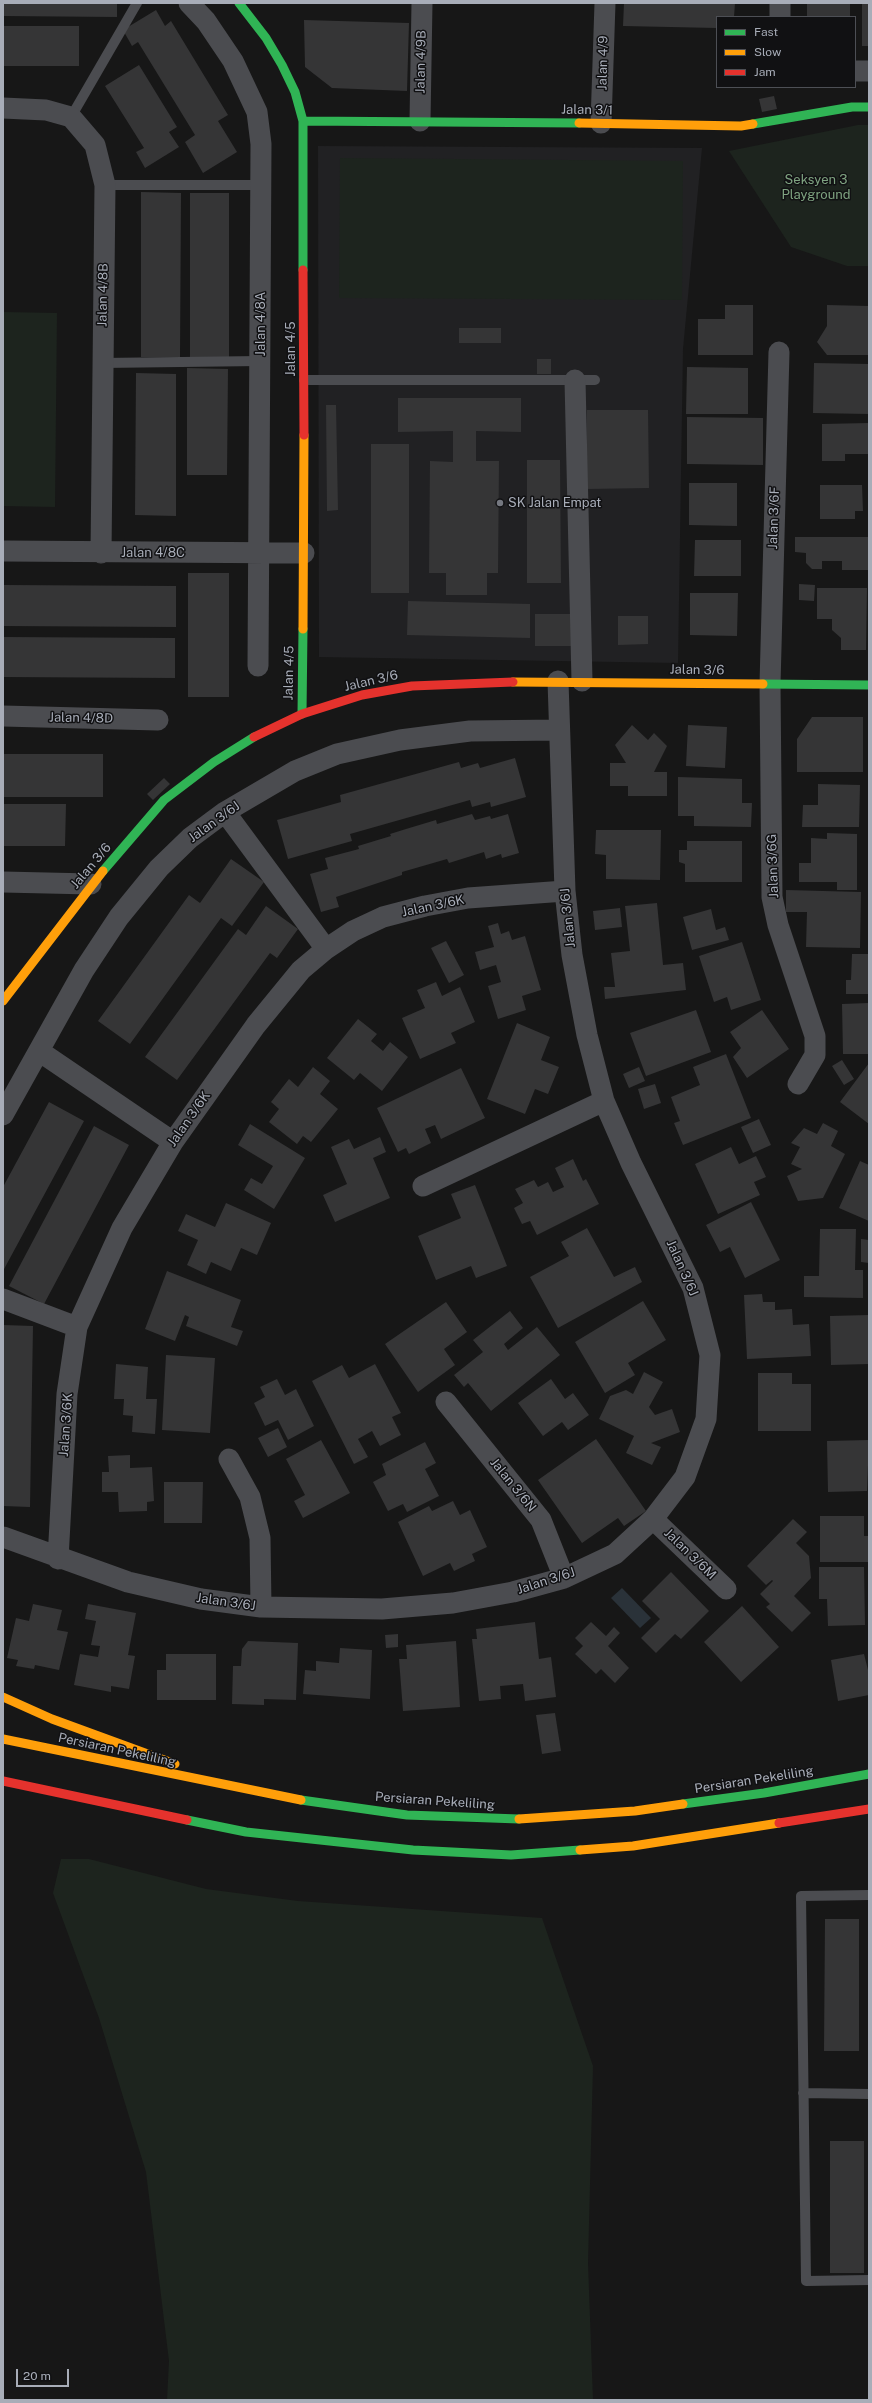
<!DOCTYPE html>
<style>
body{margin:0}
#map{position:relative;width:872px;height:2403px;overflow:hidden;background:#171717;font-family:"Public Sans",sans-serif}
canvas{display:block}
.frame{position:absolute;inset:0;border:4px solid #a8adb8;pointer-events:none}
.legend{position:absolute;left:716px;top:16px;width:140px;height:72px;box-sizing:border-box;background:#111113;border:1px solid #4d4f55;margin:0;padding:5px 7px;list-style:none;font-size:12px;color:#a8adb8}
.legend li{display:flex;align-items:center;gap:8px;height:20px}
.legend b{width:20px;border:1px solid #4d4f55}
.scale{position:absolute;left:16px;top:2369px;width:53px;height:18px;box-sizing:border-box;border:2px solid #a8adb8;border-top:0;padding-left:5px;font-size:12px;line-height:14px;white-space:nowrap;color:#a8adb8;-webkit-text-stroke:3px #111113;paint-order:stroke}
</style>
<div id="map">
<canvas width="872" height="2403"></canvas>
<div class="frame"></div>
<ul class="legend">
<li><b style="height:5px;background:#30b455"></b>Fast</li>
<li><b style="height:5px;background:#ff9f0a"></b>Slow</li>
<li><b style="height:5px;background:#e5322d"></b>Jam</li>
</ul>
<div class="scale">20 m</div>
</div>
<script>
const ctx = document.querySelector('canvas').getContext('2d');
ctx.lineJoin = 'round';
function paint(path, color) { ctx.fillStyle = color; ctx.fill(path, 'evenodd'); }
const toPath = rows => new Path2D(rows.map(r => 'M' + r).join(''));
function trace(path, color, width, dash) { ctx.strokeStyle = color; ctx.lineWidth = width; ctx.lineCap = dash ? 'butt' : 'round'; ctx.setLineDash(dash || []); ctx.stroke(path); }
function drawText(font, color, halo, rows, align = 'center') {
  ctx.font = font + ' "Public Sans",sans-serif'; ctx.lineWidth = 3; ctx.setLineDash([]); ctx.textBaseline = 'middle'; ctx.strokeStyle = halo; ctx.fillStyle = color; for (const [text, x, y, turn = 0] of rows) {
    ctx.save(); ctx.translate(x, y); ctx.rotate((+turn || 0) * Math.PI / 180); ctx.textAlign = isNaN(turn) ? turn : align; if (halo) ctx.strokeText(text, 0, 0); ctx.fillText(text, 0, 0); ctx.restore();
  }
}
paint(toPath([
 [318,146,702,148,683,349,678,663,319,657]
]), '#212123');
paint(toPath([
 [858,125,869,125,869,266,847,266,791,247,729,151],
 [340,158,683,161,682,300,339,298],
 [3,312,57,313,55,507,3,506],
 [61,1859,89,1859,206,1889,298,1901,542,1918,593,2066,588,2263,593,2400,167,2400,169,2361,146,2172,99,2018,53,1893]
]), '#1d241e');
paint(toPath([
 [622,1588,651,1618,640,1628,611,1598]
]), '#2a3239');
paint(toPath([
 [3,3,117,3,117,17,3,16],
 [624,3,735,3,734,17,717,17,717,28,623,26],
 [807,3,850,3,850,17,807,17],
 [862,3,869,3,869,46,862,46],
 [156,10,165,26,171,21,228,115,218,121,237,152,203,173,185,142,195,135,138,42,132,46,123,30],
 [304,20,409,23,407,91,332,88,305,67],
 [3,26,79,26,79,66,3,66],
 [139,65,177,127,169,132,179,147,145,168,136,152,144,148,105,86],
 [774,96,777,109,762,112,759,99],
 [141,192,181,193,180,357,141,357],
 [190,193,229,193,229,358,190,357],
 [725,305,753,305,753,355,698,355,698,319,725,319],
 [827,305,869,306,869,355,827,355,817,342,827,326],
 [459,328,501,328,501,343,459,343],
 [537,359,551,359,551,374,537,374],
 [814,363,869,364,869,414,813,413],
 [687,367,748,368,748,414,686,414],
 [187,368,228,369,227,475,187,475],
 [136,373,176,374,176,516,135,515],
 [398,398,521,398,521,432,476,431,476,461,499,461,498,573,487,573,487,595,446,595,446,573,429,573,430,461,453,462,453,431,398,432],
 [326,405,336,405,338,510,327,511],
 [587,410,648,410,649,488,587,489],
 [687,417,763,418,763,465,687,464],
 [869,423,869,454,845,454,845,461,822,461,822,424],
 [371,444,409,444,409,593,371,593],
 [527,460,560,460,561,583,527,583],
 [689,483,737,483,737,526,689,525],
 [820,485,862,485,863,511,855,511,855,519,820,519],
 [795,537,869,537,869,570,842,570,842,561,822,561,822,569,812,569,806,563,806,553,795,552],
 [695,540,741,540,741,576,694,576],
 [188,573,229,573,229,697,188,697],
 [799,584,815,585,814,601,799,600],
 [3,585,176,586,176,627,3,626],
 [817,588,867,588,866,650,841,650,841,638,832,630,832,619,817,619],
 [690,593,738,593,737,636,690,635],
 [408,601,530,604,530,638,407,635],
 [535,614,575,614,576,646,535,646],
 [618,616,648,616,648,644,618,645],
 [3,637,175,638,175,678,3,677],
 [812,717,863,717,863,772,797,772,797,739],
 [632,725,648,740,654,733,667,746,654,772,667,772,667,796,628,796,628,786,610,786,610,763,626,763,615,745],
 [688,725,727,727,725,768,686,766],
 [3,754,103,754,103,797,3,797],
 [515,758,526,797,491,807,490,802,472,807,470,800,350,834,352,841,288,859,277,820,341,802,340,795,459,762,461,768,478,763,480,768],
 [678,777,742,779,742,803,752,803,751,827,694,826,694,816,678,816],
 [164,778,170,784,153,800,147,794],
 [818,784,860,785,859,827,802,827,803,805,818,805],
 [3,804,66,804,65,846,3,846],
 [472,814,475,820,490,816,491,819,508,814,519,853,502,858,501,854,486,859,484,852,449,863,447,859,402,872,402,875,336,897,339,907,321,912,310,874,328,869,325,858,359,849,358,846,391,836,390,834,406,829,436,820,437,824],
 [596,830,661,830,660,880,606,879,606,855,595,854],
 [827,833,857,834,857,890,837,890,837,882,799,882,799,863,811,863,811,838,827,839],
 [687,841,742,841,742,882,685,882,685,864,679,862,679,850,687,850],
 [231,859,264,882,232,926,221,918,130,1044,98,1021,189,895,200,903],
 [786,890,861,892,860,948,806,947,807,912,786,912],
 [657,903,663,965,683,963,686,990,605,999,604,987,615,987,611,953,630,951,625,906],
 [266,906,298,929,277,958,270,953,177,1080,145,1057,238,929,246,935],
 [620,908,622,927,595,930,593,911],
 [711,909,716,930,725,927,729,940,692,950,683,917],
 [498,923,501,934,509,931,512,940,525,936,541,990,522,996,526,1010,498,1019,488,986,501,982,496,965,480,970,475,952,494,947,488,926],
 [446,941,464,975,449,983,431,948],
 [742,942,761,1000,731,1010,727,997,714,1002,699,956],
 [852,954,869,954,869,994,846,994,846,980,851,980],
 [436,982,442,996,460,987,475,1022,451,1033,456,1043,420,1059,402,1018,425,1008,417,990],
 [869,1003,869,1054,843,1054,842,1004],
 [696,1010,711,1052,646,1076,630,1033],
 [762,1010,789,1049,747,1078,733,1057,741,1048,730,1032],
 [358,1019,377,1034,371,1041,383,1051,390,1042,408,1057,382,1091,360,1073,354,1080,327,1058],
 [517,1023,550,1037,541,1060,559,1067,548,1094,535,1089,525,1114,487,1099],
 [726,1054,751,1118,683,1145,674,1123,680,1121,671,1097,700,1085,693,1067],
 [842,1060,854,1079,844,1085,832,1066],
 [869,1063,869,1124,840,1102],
 [313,1067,330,1081,320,1094,338,1109,311,1142,303,1136,297,1144,269,1122,279,1109,271,1102,289,1079,298,1087],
 [639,1067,645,1081,629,1088,623,1074],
 [461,1068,485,1118,441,1139,435,1125,425,1129,431,1143,409,1154,406,1148,398,1152,377,1108],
 [655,1084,661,1103,644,1109,638,1089],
 [49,1102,84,1121,3,1271,3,1187],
 [759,1119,771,1145,753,1153,741,1127],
 [823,1123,838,1131,831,1146,845,1154,823,1198,798,1201,787,1176,802,1169,791,1164,800,1147,791,1143,804,1128,817,1134],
 [250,1124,305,1158,274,1209,244,1190,251,1178,262,1184,273,1166,238,1145],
 [94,1126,129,1145,44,1304,9,1286],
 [380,1137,386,1152,373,1158,390,1198,335,1222,323,1195,347,1184,331,1147,349,1139,354,1149],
 [731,1147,739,1164,756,1156,766,1177,754,1182,760,1195,718,1214,695,1164],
 [573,1159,583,1181,586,1179,599,1204,537,1235,530,1221,522,1224,514,1208,523,1203,515,1189,534,1180,538,1187,548,1182,553,1192,564,1187,555,1168],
 [860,1161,869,1165,869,1221,839,1208],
 [475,1185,507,1266,476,1278,471,1266,436,1280,418,1236,461,1218,451,1194],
 [751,1202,780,1260,745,1278,730,1247,720,1252,706,1225],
 [226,1203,271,1223,257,1255,241,1248,231,1271,211,1262,206,1274,187,1265,198,1240,178,1231,186,1214,215,1227],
 [587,1228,614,1277,635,1267,642,1282,558,1328,530,1277,569,1256,561,1242],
 [820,1229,856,1229,855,1270,863,1270,863,1298,804,1297,804,1276,819,1276],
 [861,1239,869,1240,869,1263,861,1262],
 [167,1271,241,1300,231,1327,243,1331,237,1346,186,1326,189,1317,185,1315,175,1341,145,1329],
 [762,1294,763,1302,775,1302,775,1310,792,1309,793,1325,809,1324,811,1356,747,1359,744,1295],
 [643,1301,666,1340,628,1363,635,1375,605,1393,575,1342],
 [446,1302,467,1332,444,1349,455,1365,418,1392,385,1344],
 [510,1311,523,1328,504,1344,508,1350,537,1327,560,1355,491,1411,468,1383,464,1387,454,1375,483,1352,473,1340],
 [869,1315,869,1364,831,1365,830,1316],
 [3,1325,33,1326,30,1507,3,1506],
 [166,1355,215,1358,210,1433,162,1430],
 [116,1364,148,1367,146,1399,157,1399,155,1434,132,1432,133,1416,123,1415,124,1399,114,1399],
 [375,1364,401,1413,392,1417,401,1435,380,1446,372,1431,358,1439,368,1457,354,1464,312,1381,342,1365,349,1378],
 [644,1372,663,1382,649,1407,655,1415,672,1409,680,1432,651,1443,661,1447,652,1465,626,1453,634,1436,599,1419,610,1396,626,1390,633,1394],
 [758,1373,792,1373,792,1384,811,1384,811,1431,758,1431],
 [277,1379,285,1395,296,1389,314,1426,288,1440,278,1420,265,1426,254,1403,265,1397,260,1387],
 [551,1379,565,1399,573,1393,589,1415,568,1430,562,1422,543,1436,518,1403],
 [278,1428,287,1447,268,1457,258,1438],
 [596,1439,646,1511,624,1526,618,1518,582,1543,538,1480],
 [321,1440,350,1493,303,1518,294,1501,305,1495,286,1459],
 [869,1440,867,1491,828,1492,827,1441],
 [425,1442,436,1463,425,1469,439,1496,407,1512,403,1504,388,1511,373,1482,386,1475,382,1464],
 [130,1455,130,1468,152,1467,154,1501,147,1502,147,1511,119,1512,118,1492,102,1492,102,1472,109,1472,108,1456],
 [164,1482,203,1482,202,1523,164,1523],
 [453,1501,460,1515,470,1510,487,1547,472,1554,475,1561,454,1571,450,1563,423,1576,398,1522,429,1506,432,1511],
 [820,1516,864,1516,864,1536,869,1536,869,1562,820,1562],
 [793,1519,807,1532,796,1543,809,1556,811,1578,794,1596,811,1613,792,1632,766,1607,770,1604,760,1594,773,1581,772,1580,766,1585,747,1566],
 [819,1567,864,1567,865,1625,828,1626,827,1599,819,1599],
 [671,1572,709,1611,681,1639,675,1634,656,1653,641,1638,660,1619,642,1601],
 [33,1604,62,1610,57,1630,68,1632,59,1670,35,1665,34,1669,16,1666,18,1660,7,1658,16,1618,29,1621],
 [88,1604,136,1613,128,1655,135,1656,129,1689,111,1686,111,1692,74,1685,80,1654,98,1657,100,1646,91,1645,96,1621,85,1619],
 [742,1606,779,1647,741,1682,704,1642],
 [535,1622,539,1659,551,1657,556,1697,525,1701,523,1684,500,1686,501,1699,479,1701,472,1639,477,1639,476,1629],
 [591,1622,606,1636,614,1627,620,1633,608,1646,629,1668,615,1683,601,1669,596,1674,575,1654,583,1646,575,1638],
 [398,1634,398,1647,386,1648,385,1635],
 [248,1641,298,1643,296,1700,264,1699,264,1705,232,1704,233,1666,241,1666,242,1649],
 [456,1641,460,1707,403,1711,399,1659,407,1659,406,1645],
 [340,1648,372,1650,370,1699,303,1694,305,1670,316,1671,316,1661,339,1663],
 [166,1654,216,1654,216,1700,157,1700,157,1670,166,1670],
 [864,1654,869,1674,869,1695,838,1701,831,1660],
 [555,1713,561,1751,542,1754,536,1715],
 [825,1919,859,1919,859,2051,824,2051],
 [830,2141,864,2141,864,2273,830,2273]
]), '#353536');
trace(toPath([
 [71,117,137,3],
 [105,185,261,185],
 [102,363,260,361],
 [304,380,595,380],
 [869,1895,801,1896,806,2281,869,2280],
 [803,2093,869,2094]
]), '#4b4c50', 10);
trace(toPath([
 [189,3,206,21,233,61,257,112,261,144,258,666],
 [780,3,780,17],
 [855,71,869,71],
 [3,108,46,110,71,117,95,145,105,185,101,553],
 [420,121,422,3],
 [601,123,605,3],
 [779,352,770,684,772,897,778,925,815,1036,815,1055,798,1084],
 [575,380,582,681],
 [3,551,304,553],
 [3,716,158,720],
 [225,812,326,949],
 [3,882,91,884],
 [39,1051,173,1142],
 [3,1115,84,970,119,917,159,868,190,838,225,812,295,771,337,754,400,740,470,731,558,730],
 [423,1186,604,1101],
 [3,1299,77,1327],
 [446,1402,541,1520,564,1578],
 [229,1459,250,1497,260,1538,261,1607],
 [653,1519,726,1589],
 [3,1537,128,1582,201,1599,261,1607,382,1609,453,1603,513,1592,564,1578,615,1554,653,1519,685,1477,706,1419,710,1355,693,1288,631,1163,604,1101,587,1035,572,955,565,891,558,681],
 [58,1559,67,1394,77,1327,122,1228,173,1142,256,1025,301,970,326,949,353,931,383,917,425,906,468,898,565,891]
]), '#4b4c50', 21);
trace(toPath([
 [239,3,266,38,282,65,295,92,303,121,303,270],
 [303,121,579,123],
 [753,124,852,107,869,107],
 [763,684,869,685],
 [302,714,303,629],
 [103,871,164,800,214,762,254,737],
 [301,1800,407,1815,519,1819],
 [683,1804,764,1793,869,1774],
 [187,1820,246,1832,413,1850,511,1855,580,1850]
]), '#30b455', 9);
trace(toPath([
 [579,123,741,126,753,124],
 [303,629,304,435],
 [513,682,763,684],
 [3,1001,103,871],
 [3,1697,52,1719,175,1764],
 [3,1739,301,1800],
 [519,1819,635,1811,683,1804],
 [580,1850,633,1846,779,1823]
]), '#ff9f0a', 9);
trace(toPath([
 [303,270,304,435],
 [254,737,302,714,362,695,412,686,513,682],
 [3,1781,187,1820],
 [779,1823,869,1809]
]), '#e5322d', 9);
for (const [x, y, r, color] of [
 [500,503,4,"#757880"]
]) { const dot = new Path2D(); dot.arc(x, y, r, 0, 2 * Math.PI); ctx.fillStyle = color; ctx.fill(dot); trace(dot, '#111113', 1.5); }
drawText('13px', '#a8adb8', '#111113', [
 ["Jalan 4/9B",421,62,-89],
 ["Jalan 4/9",603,63,-89],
 ["Jalan 3/1",587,110,1],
 ["Jalan 4/8B",103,295,-89],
 ["Jalan 4/8A",261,324,-90],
 ["Jalan 4/5",291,349,-90],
 ["Jalan 3/6F",774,518,-88],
 ["Jalan 4/8C",153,553],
 ["Jalan 3/6",697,670,1],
 ["Jalan 4/5",289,673,-89],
 ["Jalan 3/6",371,681,-13],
 ["Jalan 4/8D",81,718,1],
 ["Jalan 3/6J",214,822,-36],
 ["Jalan 3/6",91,866,-50],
 ["Jalan 3/6G",773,866,-92],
 ["Jalan 3/6K",433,906,-12],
 ["Jalan 3/6J",568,918,-96],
 ["Jalan 3/6K",189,1119,-55],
 ["Jalan 3/6J",682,1268,66],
 ["Jalan 3/6K",66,1425,-86],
 ["Jalan 3/6N",513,1485,51],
 ["Jalan 3/6M",690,1554,44],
 ["Jalan 3/6J",546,1581,-18],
 ["Jalan 3/6J",226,1602,8],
 ["Persiaran Pekeliling",117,1750,12],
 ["Persiaran Pekeliling",754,1780,-9],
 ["Persiaran Pekeliling",435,1801,4]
]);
drawText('13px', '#7fa381', '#111113', [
 ["Seksyen 3",816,180],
 ["Playground",816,195]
]);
drawText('13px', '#a8adb8', '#111113', [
 ["SK Jalan Empat",508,503]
], 'left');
</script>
